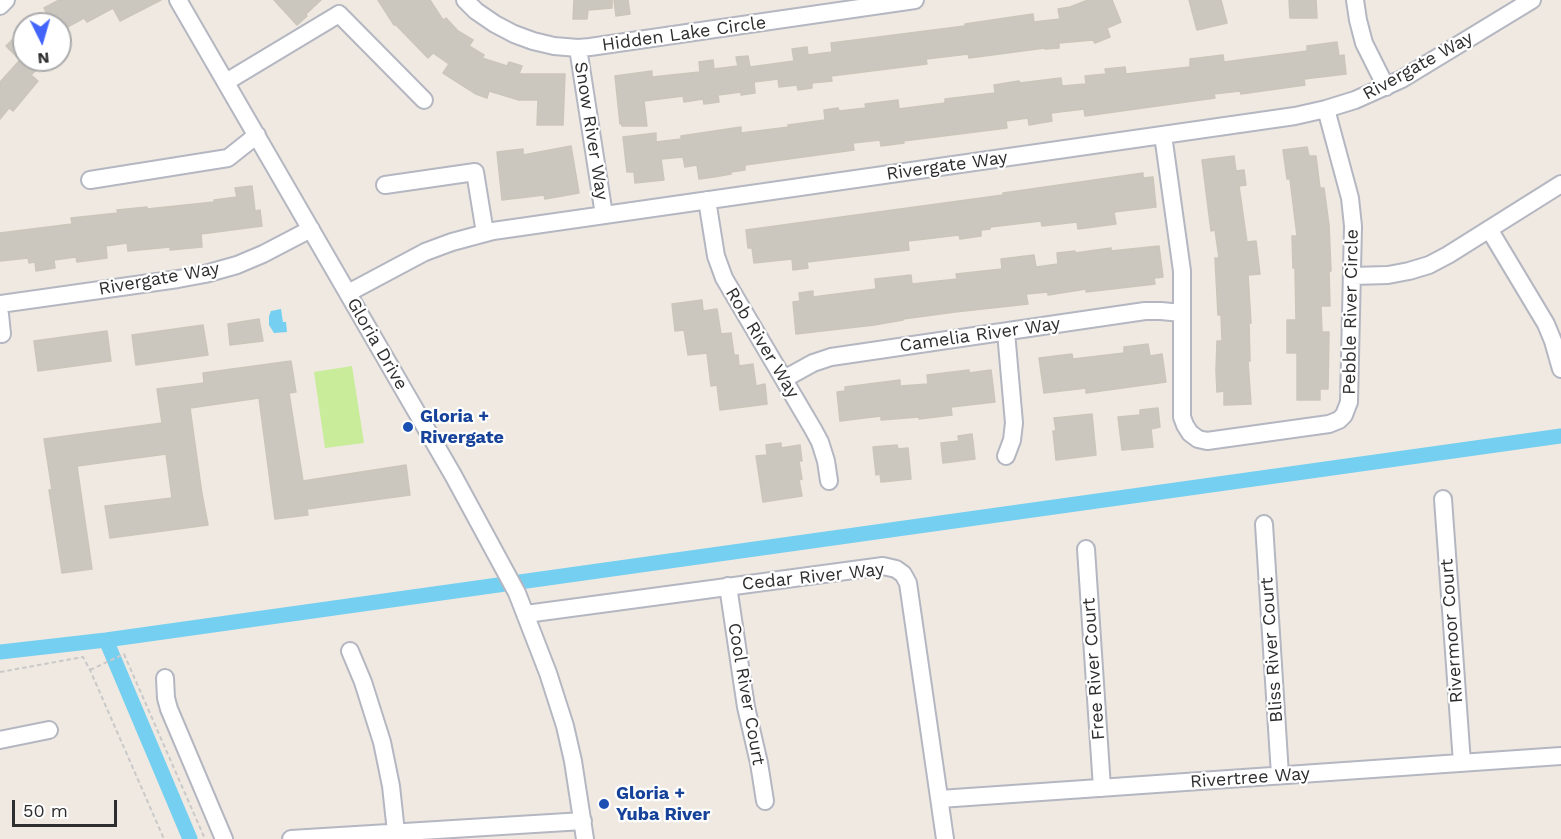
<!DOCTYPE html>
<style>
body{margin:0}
#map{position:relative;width:1561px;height:839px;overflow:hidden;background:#efe9e1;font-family:"Work Sans",sans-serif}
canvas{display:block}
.north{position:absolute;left:12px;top:12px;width:60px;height:60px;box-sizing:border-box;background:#fff;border:2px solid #ababab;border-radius:50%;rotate:175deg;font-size:16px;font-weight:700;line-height:24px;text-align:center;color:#2e2e2e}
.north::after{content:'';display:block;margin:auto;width:21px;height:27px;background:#4264fb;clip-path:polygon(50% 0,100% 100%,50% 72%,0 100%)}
.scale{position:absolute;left:12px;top:800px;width:105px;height:27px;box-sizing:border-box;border:3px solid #2e2e2e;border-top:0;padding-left:8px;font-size:18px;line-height:21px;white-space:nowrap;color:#2e2e2e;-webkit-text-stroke:4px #fff;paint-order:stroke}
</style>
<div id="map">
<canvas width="1561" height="839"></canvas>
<div class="north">N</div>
<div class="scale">50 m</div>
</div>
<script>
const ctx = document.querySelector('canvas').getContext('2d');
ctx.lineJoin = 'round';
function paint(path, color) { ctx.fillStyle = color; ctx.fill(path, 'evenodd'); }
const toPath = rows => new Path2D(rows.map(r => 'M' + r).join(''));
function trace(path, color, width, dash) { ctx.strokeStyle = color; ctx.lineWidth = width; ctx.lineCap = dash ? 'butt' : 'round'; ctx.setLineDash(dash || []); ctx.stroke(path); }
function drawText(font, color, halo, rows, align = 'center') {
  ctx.font = font + ' "Work Sans",sans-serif'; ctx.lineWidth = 4.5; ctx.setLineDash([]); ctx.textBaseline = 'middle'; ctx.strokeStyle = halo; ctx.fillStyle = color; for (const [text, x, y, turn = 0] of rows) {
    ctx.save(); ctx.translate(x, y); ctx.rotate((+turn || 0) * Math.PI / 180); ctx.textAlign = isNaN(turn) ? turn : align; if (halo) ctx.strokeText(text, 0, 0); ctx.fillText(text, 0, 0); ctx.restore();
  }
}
paint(toPath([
 [352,366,364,443,325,448,314,372]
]), '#c9ec9a');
paint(toPath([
 [281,309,283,322,286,322,287,332,274,333,269,325,269,316,271,311]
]), '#75cff0');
trace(toPath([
 [106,640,190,839],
 [0,652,106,640,1561,436]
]), '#75cff0', 15);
const building = toPath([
 [59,0,161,0,120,21,113,8,87,22,84,18,60,31,60,24,53,24,44,8,59,0],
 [274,0,321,0,306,14,307,16,297,25,274,0],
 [378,0,430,0,443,20,446,18,458,31,473,40,469,46,484,55,482,58,507,66,509,62,522,66,519,74,565,74,563,125,537,125,538,100,519,100,489,91,487,98,476,94,443,73,449,64,433,53,428,58,396,25,394,25,378,0],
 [574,0,612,0,612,8,588,10,587,19,573,19,574,0],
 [614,0,628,0,630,14,616,16,614,0],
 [1088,0,1112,0,1121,22,1107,28,1110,37,1095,43,1093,40,1059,43,1059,48,1045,49,1045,48,969,58,968,54,926,59,927,64,831,76,832,81,812,83,812,88,798,90,797,85,779,87,778,79,754,82,755,93,741,95,741,92,718,95,719,102,704,104,703,99,684,102,683,96,644,101,647,126,622,126,622,123,620,124,615,76,652,71,652,77,700,72,699,62,713,60,714,69,738,66,736,57,748,56,750,67,794,61,792,49,807,47,808,55,832,52,831,43,965,26,965,24,1019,16,1033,14,1034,22,1060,19,1058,9,1070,7,1088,0],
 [1189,0,1221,0,1227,23,1197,30,1189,0],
 [1289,0,1316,0,1317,18,1290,18,1289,0],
 [16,36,24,44,24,60,47,60,31,75,38,81,13,111,9,108,0,119,0,82,20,60,6,46,16,36],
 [1337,42,1339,56,1344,55,1346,74,1304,79,1305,85,1241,94,1240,91,1214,94,1215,98,1085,116,1084,109,1051,113,1052,121,1029,125,1028,118,1006,121,1007,128,903,141,904,143,881,146,880,140,853,143,854,150,745,165,745,170,731,172,731,174,714,177,699,179,697,165,685,167,683,157,661,159,664,180,635,183,634,172,627,172,623,137,656,133,656,142,681,139,681,136,741,127,741,133,789,127,788,125,825,120,824,110,838,108,839,111,866,108,865,104,898,100,899,109,945,103,945,99,995,93,994,85,1019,81,1020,83,1061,78,1062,86,1086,84,1085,76,1106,74,1105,69,1125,67,1126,74,1190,67,1190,59,1223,55,1224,62,1307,51,1307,46,1337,42],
 [571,146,579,193,545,199,544,195,502,200,497,152,523,149,523,155,571,146],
 [1307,147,1309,156,1316,156,1320,188,1324,188,1329,225,1331,271,1329,271,1330,306,1321,306,1322,332,1329,332,1328,389,1320,389,1320,400,1297,400,1297,353,1287,353,1287,320,1296,320,1295,268,1293,268,1292,236,1297,236,1290,179,1287,179,1283,150,1307,147],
 [1234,156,1236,171,1244,170,1246,185,1239,186,1247,242,1256,241,1260,274,1248,275,1251,323,1249,323,1250,361,1248,361,1251,404,1224,405,1224,391,1217,392,1216,371,1217,341,1222,341,1221,315,1218,315,1215,258,1219,258,1215,230,1211,231,1202,160,1234,156],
 [1143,173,1143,178,1153,177,1156,207,1114,212,1116,224,1078,229,1077,222,1042,226,1041,221,990,227,990,229,981,230,981,236,960,239,959,235,908,241,909,250,807,262,808,268,793,270,792,259,754,263,752,248,748,248,746,230,1003,195,1003,193,1143,173],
 [252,186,255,211,260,210,262,226,201,234,202,247,170,250,170,247,128,251,127,243,106,246,107,258,77,262,76,257,54,260,55,268,36,271,35,262,29,263,28,258,0,261,0,233,72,224,71,218,118,213,117,210,147,207,147,209,214,202,214,200,237,197,235,188,252,186],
 [1159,246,1163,277,1154,278,1155,284,1086,292,1086,289,1048,295,1048,292,1026,294,1028,304,955,312,903,319,903,320,874,325,796,334,793,302,800,301,799,293,813,291,813,297,876,289,875,279,911,275,912,284,957,279,956,274,1002,269,1001,259,1034,255,1036,267,1058,264,1057,253,1075,251,1075,253,1111,248,1111,251,1159,246],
 [702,300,703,311,717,309,721,334,731,333,734,355,738,355,739,366,753,364,756,386,765,384,767,404,720,410,717,385,711,386,707,353,688,355,684,330,675,331,672,304,702,300],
 [259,319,263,341,230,345,228,324,259,319],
 [203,325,208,355,136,365,132,335,203,325],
 [107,331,111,361,38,371,34,341,107,331],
 [1148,344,1150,356,1162,354,1166,382,1086,393,1086,388,1044,393,1039,358,1072,354,1073,359,1124,353,1124,347,1148,344],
 [291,361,296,392,289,393,303,481,406,465,410,495,307,509,308,515,275,519,259,398,190,408,202,494,208,525,110,538,105,506,172,498,166,454,77,466,92,569,62,573,49,490,52,490,44,439,162,423,157,389,204,383,203,373,291,361],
 [969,370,969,373,991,370,995,402,951,407,952,415,919,419,919,417,881,420,881,416,840,421,837,392,845,391,845,387,900,380,900,386,928,384,927,375,969,370],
 [1158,408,1160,427,1151,429,1153,447,1122,450,1118,417,1140,415,1140,410,1158,408],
 [1092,414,1096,455,1056,460,1053,431,1056,431,1054,418,1092,414],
 [972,434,975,459,943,463,941,443,959,441,958,436,972,434],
 [781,443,781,448,800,445,802,461,799,461,802,479,799,480,802,496,763,502,756,456,767,455,766,445,781,443],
 [897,445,898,449,908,448,911,479,881,482,880,474,876,475,873,447,897,445]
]);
paint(building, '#cbc7bf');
trace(building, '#cbc5ba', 1.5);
const minor = toPath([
 [178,0,453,475,517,593,548,673,565,726,573,761,585,839],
 [465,0,476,11,495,24,514,34,533,41,554,46,578,48,590,47,915,0],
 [1355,0,1358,20,1364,43,1386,87],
 [0,6,6,0],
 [578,48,604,215],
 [226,82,339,14,424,100],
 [1163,135,1182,271,1182,417,1185,425,1190,433,1198,439,1207,441,1329,424,1339,420,1344,415,1349,402,1353,226,1350,198,1326,109],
 [90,180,228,158,257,135],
 [385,185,475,172,485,233],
 [707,200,716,256,724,278,813,429,820,442,826,461,829,481],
 [1489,229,1546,324,1553,341,1561,369],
 [1352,276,1388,275,1409,271,1429,265,1448,255,1561,184],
 [348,293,425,252,452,242,493,231,1295,116,1326,109,1355,100,1402,79,1532,0],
 [0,304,178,279,205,274,237,265,263,254,311,229],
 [0,314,2,334],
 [1006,332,1014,423,1012,440,1006,456],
 [784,379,813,363,831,357,1145,311,1161,311,1182,313],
 [1443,499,1462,763],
 [1264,524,1280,775],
 [1086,549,1102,788],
 [728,586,746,707,759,763,765,801],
 [526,614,883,566,896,569,903,574,908,583,945,839],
 [350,651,363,682,382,742,391,786,396,832],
 [165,678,166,698,169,709,224,839],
 [0,740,49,730],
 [940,799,1561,756],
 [291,839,583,821]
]);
trace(minor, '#b4b7c1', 20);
trace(toPath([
 [90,670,124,654,205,839],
 [0,672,83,657,90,670,164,839]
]), '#c9c9c9', 2, [4.5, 3]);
trace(minor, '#fff', 16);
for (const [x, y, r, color] of [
 [408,427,6,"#1a4fb4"],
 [604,804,6,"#1a4fb4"]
]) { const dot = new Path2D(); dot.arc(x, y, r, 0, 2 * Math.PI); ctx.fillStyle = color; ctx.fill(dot); trace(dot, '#fff', 2); }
drawText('18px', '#2e2e2e', '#fff', [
 ["Hidden Lake Circle",684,34,-8],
 ["Rivergate Way",1418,66,-29],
 ["Snow River Way",591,131,81],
 ["Rivergate Way",947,166,-8],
 ["Rivergate Way",159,279,-10],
 ["Pebble River Circle",1351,312,-89],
 ["Camelia River Way",980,335,-8],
 ["Rob River Way",762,343,59],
 ["Gloria Drive",377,344,60],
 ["Cedar River Way",813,577,-6],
 ["Rivermoor Court",1452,631,-94],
 ["Bliss River Court",1272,650,-94],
 ["Free River Court",1094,669,-94],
 ["Cool River Court",746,694,80],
 ["Rivertree Way",1250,778,-4]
]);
drawText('bold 18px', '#164399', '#fff', [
 ["Gloria +",420,417],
 ["Rivergate",420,438],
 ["Gloria +",616,794],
 ["Yuba River",616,815]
], 'left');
</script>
